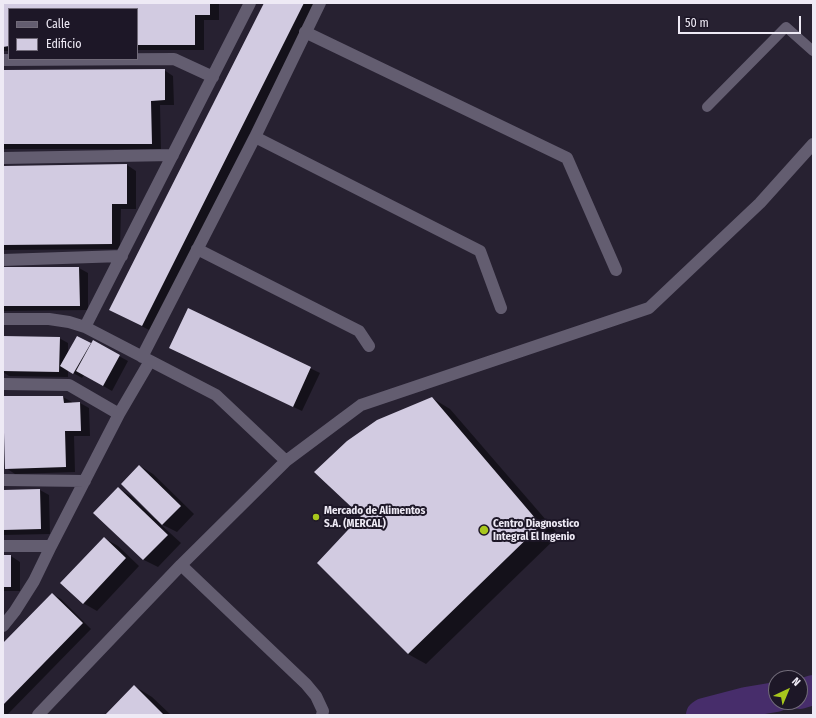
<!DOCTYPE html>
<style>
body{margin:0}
#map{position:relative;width:816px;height:718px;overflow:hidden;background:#272131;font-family:"Fira Sans Condensed",sans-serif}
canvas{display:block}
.frame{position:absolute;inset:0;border:4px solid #eeeaf5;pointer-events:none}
.legend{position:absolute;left:8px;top:8px;width:130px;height:52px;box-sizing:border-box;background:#1d1727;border:1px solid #716b79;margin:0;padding:5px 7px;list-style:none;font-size:12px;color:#eeeaf5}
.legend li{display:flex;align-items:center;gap:8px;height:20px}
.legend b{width:20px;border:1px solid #716b79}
.north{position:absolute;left:768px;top:670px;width:40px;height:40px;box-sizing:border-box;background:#1d1727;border:1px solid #716b79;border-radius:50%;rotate:44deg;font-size:11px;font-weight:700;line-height:16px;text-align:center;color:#eeeaf5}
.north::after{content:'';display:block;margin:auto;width:14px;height:18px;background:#a8c71d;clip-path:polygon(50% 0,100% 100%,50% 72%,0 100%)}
.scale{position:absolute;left:678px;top:16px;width:123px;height:18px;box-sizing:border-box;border:2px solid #eeeaf5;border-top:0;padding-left:5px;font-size:12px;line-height:14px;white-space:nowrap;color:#eeeaf5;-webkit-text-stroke:3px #1d1727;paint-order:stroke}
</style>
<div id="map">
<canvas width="816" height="718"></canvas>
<div class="frame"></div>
<ul class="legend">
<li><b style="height:5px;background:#635d70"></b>Calle</li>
<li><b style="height:11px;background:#d2cbe1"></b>Edificio</li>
</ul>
<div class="north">N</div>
<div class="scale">50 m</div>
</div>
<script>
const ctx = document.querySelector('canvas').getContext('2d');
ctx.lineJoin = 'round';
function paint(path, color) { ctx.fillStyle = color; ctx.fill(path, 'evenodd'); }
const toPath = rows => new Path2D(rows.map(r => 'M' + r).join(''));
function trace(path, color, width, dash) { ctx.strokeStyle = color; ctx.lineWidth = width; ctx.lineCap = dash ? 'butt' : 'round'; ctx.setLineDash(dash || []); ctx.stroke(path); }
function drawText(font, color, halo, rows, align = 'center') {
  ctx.font = font + ' "Fira Sans Condensed",sans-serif'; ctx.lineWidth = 4; ctx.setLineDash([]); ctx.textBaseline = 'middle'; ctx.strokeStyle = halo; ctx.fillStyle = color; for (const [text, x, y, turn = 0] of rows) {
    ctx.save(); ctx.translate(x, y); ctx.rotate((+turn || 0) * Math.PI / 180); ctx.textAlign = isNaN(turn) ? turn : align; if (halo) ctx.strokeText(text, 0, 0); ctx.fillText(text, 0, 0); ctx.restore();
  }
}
paint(toPath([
 [3,3,219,3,219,20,204,20,204,50,137,50,137,9,9,9,9,51,3,51],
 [265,3,315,3,151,331,120,315],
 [164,70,173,76,174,105,160,105,161,149,3,149,3,71],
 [127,165,136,171,136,209,121,209,120,249,3,250,3,167],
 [3,268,79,268,88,273,88,310,3,311],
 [188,309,320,373,302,411,179,353],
 [3,337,59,338,68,343,68,353,78,337,92,345,93,342,128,361,112,391,84,375,82,378,68,370,68,377,9,376,3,372],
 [4,397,63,397,72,402,72,403,80,403,89,408,90,436,74,436,75,472,15,474,6,468],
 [432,398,450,409,559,535,426,664,408,654,362,516],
 [140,466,153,474,194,514,177,532,159,523,181,543,158,567,144,560,95,513,118,488,131,496,155,519,157,518],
 [40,490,49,495,50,534,3,535,3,491],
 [104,538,118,546,139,566,97,611,83,603],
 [3,556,11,556,20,562,20,591,3,591],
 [52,594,61,599,91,629,7,715,3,715,3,644],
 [134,686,152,697,171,715,106,715]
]), '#0007');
trace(toPath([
 [800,694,813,690],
 [701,715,704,713,746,702,776,697]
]), '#472d6b', 30);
paint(toPath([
 [3,3,210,3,210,15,195,15,195,45,137,45,137,9,9,9,9,46,3,47],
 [264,3,304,3,142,326,109,310],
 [165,69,165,100,151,101,152,144,3,144,3,70],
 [127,164,127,204,112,204,112,244,3,245,3,166],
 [3,267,79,267,80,306,3,306],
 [188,308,311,367,293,407,169,348],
 [3,336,60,337,59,372,3,371],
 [77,336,91,343,73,374,60,366],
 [93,340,120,355,103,386,76,371],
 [3,396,63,396,64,403,80,402,81,431,65,431,66,467,5,469],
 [432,397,541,525,408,654,317,563,361,516,314,472,347,441,377,420],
 [139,465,181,506,162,525,121,484],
 [118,487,168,535,143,560,93,513],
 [40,489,41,529,3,530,3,490],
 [104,537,126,558,83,604,60,583],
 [3,555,11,555,11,587,3,587],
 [52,593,83,623,3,705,3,643],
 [134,685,164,715,105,715]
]), '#d2cbe1');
trace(toPath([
 [707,107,786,27,813,51]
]), '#635d70', 10);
trace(toPath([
 [305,32,567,158,616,270],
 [3,60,174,59,213,77],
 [255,137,480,251,501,308],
 [3,158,173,155],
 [197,249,359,331,369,346],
 [3,260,122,256],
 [3,319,49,319,69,322,85,327,216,395,286,461],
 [85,327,250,3],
 [142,357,255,137,320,3],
 [3,384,69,385,119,414],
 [3,480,85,481],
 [3,546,51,546,119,414,150,361],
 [181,565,306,684,316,696,323,711,322,715],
 [3,626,15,611,34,581,51,546],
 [38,715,181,565,286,461,361,405,649,308,760,203,813,144]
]), '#635d70', 12);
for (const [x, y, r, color] of [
 [316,517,4,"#a8c71d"],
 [484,530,5,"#a8c71d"]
]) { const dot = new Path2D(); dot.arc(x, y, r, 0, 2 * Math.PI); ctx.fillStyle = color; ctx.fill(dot); trace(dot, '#1d1727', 1.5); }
drawText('bold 11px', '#eeeaf5', '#1d1727', [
 ["Mercado de Alimentos",324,511],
 ["S.A. (MERCAL)",324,524],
 ["Centro Diagnostico",493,524],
 ["Integral El Ingenio",493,537]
], 'left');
</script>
